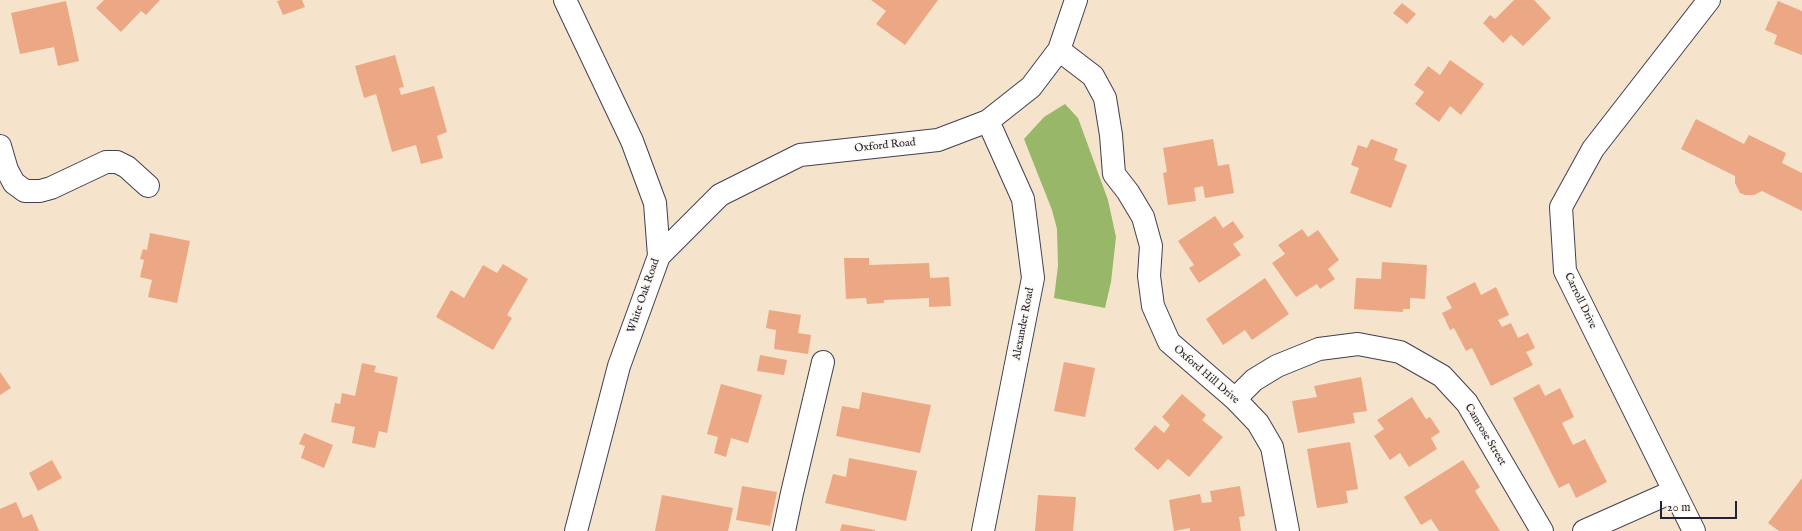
<!DOCTYPE html>
<style>
body{margin:0}
#map{position:relative;width:1802px;height:531px;overflow:hidden;background:#f5e4cb;font-family:"IM FELL English",serif}
canvas{display:block}
.scale{position:absolute;left:1660px;top:501px;width:77px;height:18px;box-sizing:border-box;border:2px solid #22223b;border-top:0;padding-left:5px;font-size:12px;line-height:14px;white-space:nowrap;color:#22223b;-webkit-text-stroke:3px #fbf7ec;paint-order:stroke}
</style>
<div id="map">
<canvas width="1802" height="531"></canvas>
<div class="scale">20 m</div>
</div>
<script>
const ctx = document.querySelector('canvas').getContext('2d');
ctx.lineJoin = 'round';
function paint(path, color) { ctx.fillStyle = color; ctx.fill(path, 'evenodd'); }
const toPath = rows => new Path2D(rows.map(r => 'M' + r).join(''));
function trace(path, color, width, dash) { ctx.strokeStyle = color; ctx.lineWidth = width; ctx.lineCap = dash ? 'butt' : 'round'; ctx.setLineDash(dash || []); ctx.stroke(path); }
function drawText(font, color, halo, rows, align = 'center') {
  ctx.font = font + ' "IM FELL English",serif'; ctx.lineWidth = 3; ctx.setLineDash([]); ctx.textBaseline = 'middle'; ctx.strokeStyle = halo; ctx.fillStyle = color; for (const [text, x, y, turn = 0] of rows) {
    ctx.save(); ctx.translate(x, y); ctx.rotate((+turn || 0) * Math.PI / 180); ctx.textAlign = isNaN(turn) ? turn : align; if (halo) ctx.strokeText(text, 0, 0); ctx.fillText(text, 0, 0); ctx.restore();
  }
}
paint(toPath([
 [1065,104,1078,118,1108,200,1116,237,1111,282,1105,308,1054,298,1058,266,1057,229,1052,210,1024,139,1044,117]
]), '#98b769');
paint(toPath([
 [104,0,160,0,146,15,141,11,121,32,96,8],
 [281,0,302,0,305,7,283,15,277,1],
 [871,0,938,0,905,45,876,24,886,11],
 [1514,0,1534,0,1551,18,1523,46,1511,35,1503,43,1483,23,1490,15,1495,19],
 [66,1,79,61,58,66,54,47,20,54,11,13],
 [1778,1,1802,11,1802,55,1774,44,1777,35,1765,30],
 [1402,3,1416,14,1407,24,1393,13],
 [395,55,404,87,399,88,401,95,434,86,447,132,437,136,443,158,421,164,416,145,392,152,376,94,364,98,355,66],
 [1450,60,1484,84,1461,115,1450,106,1439,122,1415,104,1424,92,1414,85,1428,66,1440,75],
 [1696,119,1744,144,1749,135,1786,153,1782,163,1802,173,1802,211,1762,191,1754,195,1745,195,1740,193,1735,183,1735,176,1681,149],
 [1213,139,1218,166,1229,164,1234,193,1205,198,1203,186,1194,188,1196,201,1168,205,1163,173,1167,172,1163,148],
 [1371,139,1398,149,1394,160,1407,165,1391,208,1350,193,1359,168,1351,165,1358,145,1367,148],
 [1215,216,1223,228,1233,221,1244,237,1233,244,1241,255,1199,283,1189,268,1194,265,1178,241],
 [1302,229,1308,237,1318,230,1339,260,1328,269,1335,279,1320,289,1317,284,1296,297,1272,263,1285,254,1278,245],
 [150,233,190,241,177,303,148,297,152,280,140,277,144,260,140,259,143,249,147,250],
 [844,258,869,258,869,265,929,263,930,278,949,277,951,306,929,307,929,298,884,300,884,303,867,304,866,298,846,299],
 [1382,262,1427,265,1425,299,1410,298,1410,309,1403,309,1403,312,1354,309,1356,278,1381,279],
 [503,264,528,279,507,315,512,318,493,350,436,317,451,290,464,298,483,265,497,273],
 [1265,278,1289,314,1252,340,1245,330,1223,345,1206,319],
 [1475,282,1481,295,1496,287,1509,315,1498,320,1502,327,1511,323,1518,338,1528,333,1535,348,1526,352,1533,365,1491,386,1472,348,1466,351,1454,328,1450,330,1442,313,1452,308,1446,297],
 [769,310,801,315,798,333,811,335,808,354,774,349,776,330,766,328],
 [760,355,787,360,784,375,757,371],
 [1064,362,1095,368,1085,417,1054,411],
 [362,363,376,366,374,372,398,377,387,433,379,431,375,448,352,443,355,427,331,422,335,403,340,404,342,393,355,396],
 [0,372,11,388,0,395],
 [1361,377,1367,411,1353,413,1355,423,1298,433,1292,401,1317,397,1314,386],
 [721,384,762,395,748,443,731,438,726,457,714,453,718,437,707,434],
 [1539,384,1545,396,1560,388,1574,417,1562,423,1573,445,1585,439,1607,482,1576,498,1569,483,1559,488,1513,398],
 [862,392,931,405,920,453,836,436,842,406,859,409],
 [1182,394,1206,415,1202,420,1223,437,1189,477,1168,459,1158,470,1134,449,1155,425,1164,433,1170,425,1162,417],
 [1412,397,1426,419,1430,417,1440,432,1431,438,1437,449,1409,467,1400,453,1390,460,1374,436,1384,429,1377,420],
 [304,433,333,445,324,468,301,458,305,446,299,444],
 [1350,442,1358,489,1346,491,1348,503,1317,508,1307,449],
 [849,458,917,471,906,521,825,503,833,474,846,477],
 [52,460,62,478,38,491,29,473],
 [1463,460,1480,487,1475,491,1500,531,1439,531,1431,519,1421,525,1404,497],
 [1802,478,1802,531,1779,531,1768,523],
 [742,486,777,492,770,526,736,520],
 [1240,486,1245,516,1239,517,1241,531,1190,531,1190,528,1174,531,1169,500,1200,494,1202,503,1212,502,1210,491],
 [662,495,733,508,728,531,655,531],
 [1038,495,1076,497,1073,531,1035,531],
 [16,502,23,518,32,514,39,531,0,531,0,509],
 [842,524,875,530,875,531,840,531]
]), '#eca784');
const minor = toPath([
 [565,0,632,141,655,203,659,256,619,366,576,531],
 [1059,50,1093,76,1105,98,1111,135,1114,174,1128,192,1143,217,1151,246,1149,276,1153,306,1169,342,1235,399,1258,423,1272,447,1288,531],
 [0,146,7,170,14,183,25,191,40,191,51,188,106,162,117,162,127,167,148,186],
 [659,256,720,195,800,155,938,140,988,121,1031,87,1059,50,1076,0],
 [1235,399,1254,380,1277,366,1319,349,1358,344,1400,352,1442,376,1467,403,1542,531],
 [784,531,792,493,823,362],
 [983,531,1033,278,1023,199,988,121],
 [1584,531,1674,491],
 [1694,531,1565,271,1561,207,1593,149,1709,0]
]);
trace(minor, '#423f51', 24);
trace(minor, '#fff', 22);
drawText('11px', '#22223b', '#fbf7ec', [
 ["Oxford Road",885,146,-6],
 ["White Oak Road",644,296,-71],
 ["Carroll Drive",1580,301,64],
 ["Alexander Road",1024,324,-79],
 ["Oxford Hill Drive",1206,375,41],
 ["Camrose Street",1485,435,59]
]);
</script>
